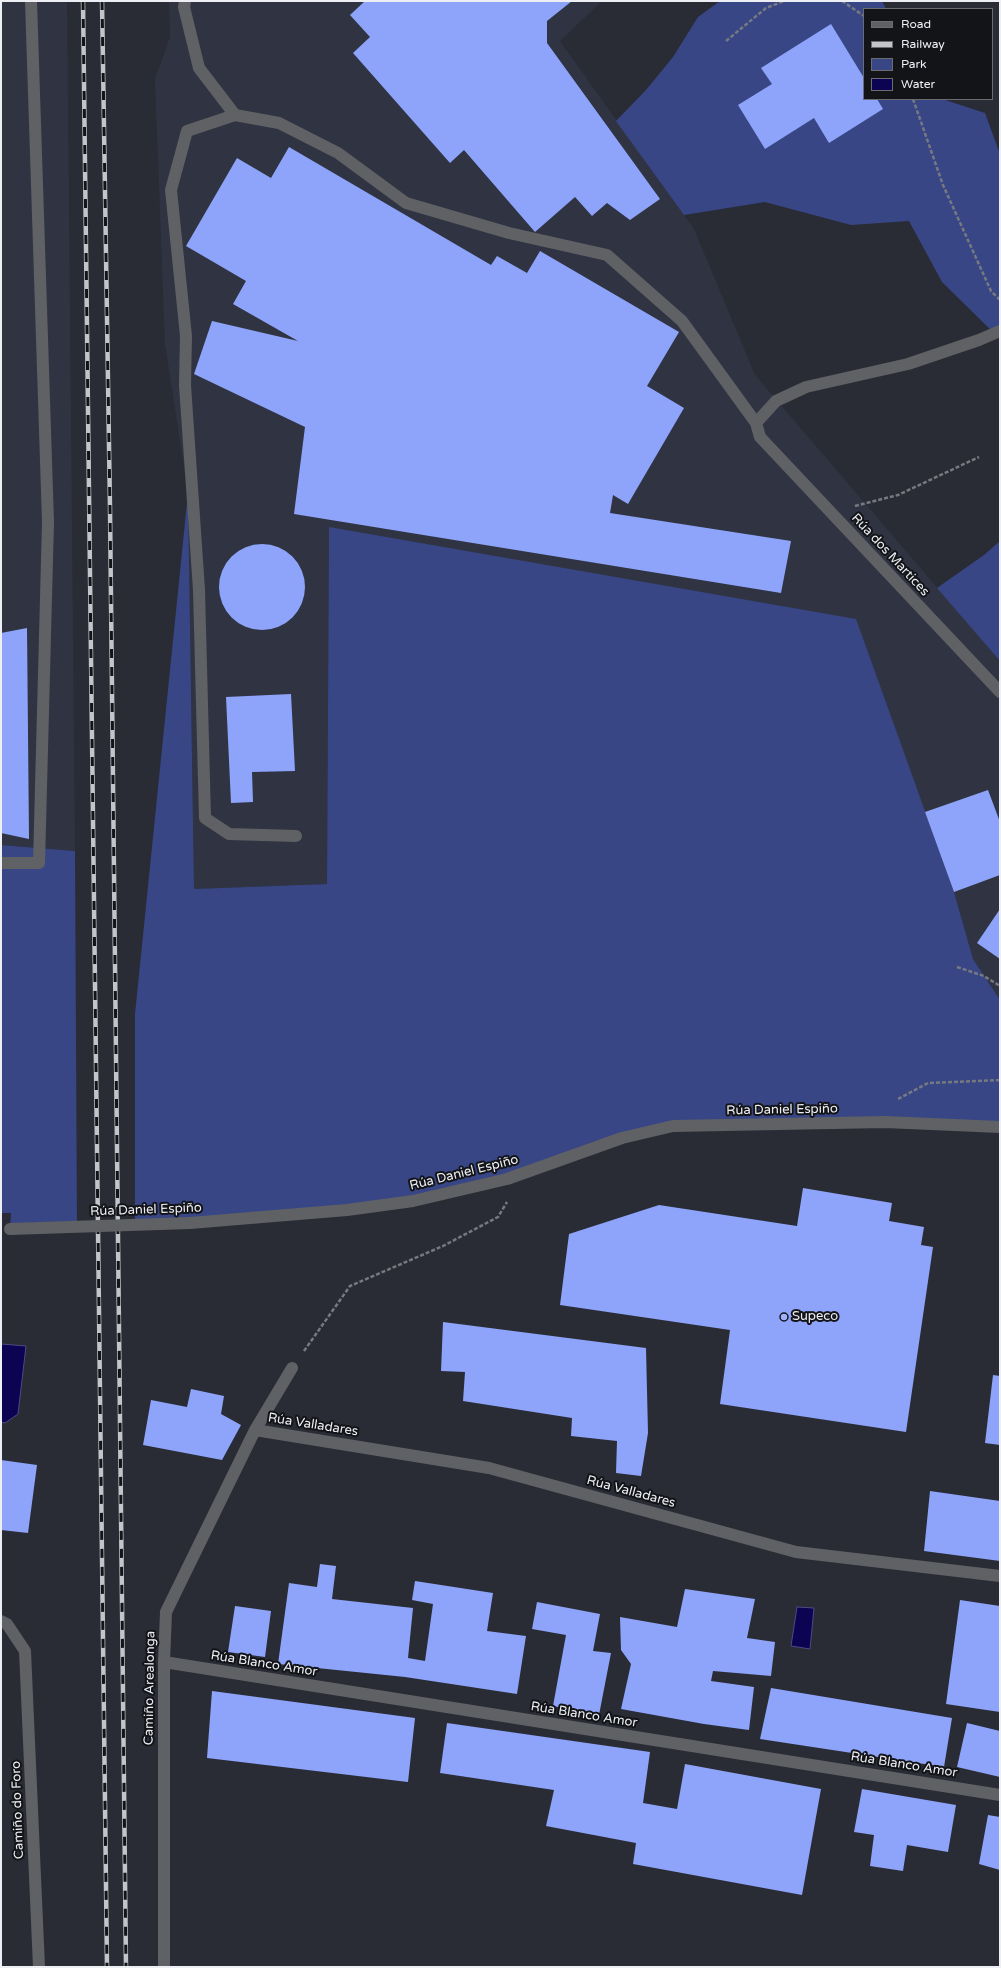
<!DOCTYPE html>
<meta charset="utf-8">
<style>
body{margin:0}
#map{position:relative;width:1001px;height:1968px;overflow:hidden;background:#292c34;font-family:"Varela Round",sans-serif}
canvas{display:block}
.frame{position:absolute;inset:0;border:2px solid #edeff4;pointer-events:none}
.legend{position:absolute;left:863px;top:8px;width:130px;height:92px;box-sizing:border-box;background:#131418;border:1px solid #6a6c70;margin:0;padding:5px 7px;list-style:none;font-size:12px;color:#edeff4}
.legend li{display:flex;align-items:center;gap:8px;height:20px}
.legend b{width:20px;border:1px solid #6a6c70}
</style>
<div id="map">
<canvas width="1001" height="1968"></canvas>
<div class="frame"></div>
<ul class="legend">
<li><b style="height:5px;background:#5f6165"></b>Road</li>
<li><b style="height:5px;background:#c3c5cb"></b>Railway</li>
<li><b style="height:11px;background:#384686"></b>Park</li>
<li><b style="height:11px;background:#0c0352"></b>Water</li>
</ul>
</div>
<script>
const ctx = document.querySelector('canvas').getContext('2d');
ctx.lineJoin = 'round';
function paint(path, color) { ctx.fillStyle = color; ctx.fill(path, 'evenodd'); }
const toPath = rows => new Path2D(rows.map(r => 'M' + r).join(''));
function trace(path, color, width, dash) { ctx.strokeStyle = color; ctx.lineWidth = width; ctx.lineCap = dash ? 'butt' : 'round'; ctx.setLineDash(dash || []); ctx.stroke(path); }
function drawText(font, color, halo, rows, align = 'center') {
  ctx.font = font + ' "Varela Round",sans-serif'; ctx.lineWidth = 4; ctx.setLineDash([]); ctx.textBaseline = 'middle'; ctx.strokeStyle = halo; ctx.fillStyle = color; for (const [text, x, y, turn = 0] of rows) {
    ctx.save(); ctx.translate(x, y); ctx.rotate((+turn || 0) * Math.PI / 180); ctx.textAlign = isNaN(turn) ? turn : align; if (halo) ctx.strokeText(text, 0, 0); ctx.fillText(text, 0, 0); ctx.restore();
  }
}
paint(toPath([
 [1,1,67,1,75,851,1,845],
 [169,1,602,1,560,41,694,229,755,375,1000,661,1000,1000,973,959,954,892,925,812,329,527,327,884,194,889,188,493,165,344,155,79,170,37]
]), '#303442');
paint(toPath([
 [720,1,882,1,886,9,864,9,864,99,942,99,985,113,1000,154,1000,339,942,282,909,221,851,225,765,202,684,215,616,121,646,90,673,57,698,17],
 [188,493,194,889,327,884,329,527,856,619,954,892,973,959,1000,1000,1000,1125,673,1126,507,1179,413,1201,135,1225,135,1014],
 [1000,541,1000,661,937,588,984,555],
 [1,845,75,851,77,1227,10,1229,11,1213,1,1213]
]), '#384686');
const water = toPath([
 [1,1344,26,1346,18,1414,5,1423,1,1422,1,1344],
 [797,1607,814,1608,810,1649,791,1646,797,1607]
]);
paint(water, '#0c0352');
trace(water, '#504a83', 1);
paint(toPath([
 [365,1,572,1,547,21,547,43,660,199,630,220,607,203,592,216,575,197,535,232,464,150,450,163,353,53,370,37,350,15],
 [831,24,864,78,864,99,877,99,883,109,829,143,814,118,765,149,738,105,772,84,761,68],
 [289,147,491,265,497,256,527,273,540,251,679,332,647,386,684,408,628,504,613,495,610,513,791,541,781,593,294,514,305,427,194,374,212,321,298,341,233,304,246,281,186,246,237,158,271,178],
 '219 587a43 43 0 1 1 86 0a43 43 0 1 1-86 0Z',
 [27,628,29,839,1,833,1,633],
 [291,694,295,771,252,772,253,802,231,803,226,697],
 [988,790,1000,822,1000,875,954,892,925,812],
 [1000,909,1000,959,977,943],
 [803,1188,892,1203,889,1221,924,1227,921,1245,933,1247,906,1432,720,1404,730,1330,560,1305,569,1234,659,1205,797,1226],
 [443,1322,646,1348,648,1433,641,1476,616,1473,617,1441,571,1436,572,1418,463,1401,465,1372,441,1371],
 [993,1375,1000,1376,1000,1445,985,1443],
 [191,1389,224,1396,221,1414,241,1425,222,1460,143,1445,151,1400,187,1407],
 [1,1460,37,1465,28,1533,1,1530],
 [930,1491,1000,1501,1000,1561,924,1551],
 [320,1564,336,1566,332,1599,413,1608,408,1658,425,1661,433,1604,412,1600,415,1581,493,1593,487,1631,526,1636,517,1694,405,1677,278,1664,289,1583,317,1587],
 [685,1589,755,1599,747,1638,775,1642,771,1676,713,1671,711,1681,754,1687,749,1730,704,1724,621,1709,631,1664,621,1650,620,1617,677,1627],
 [960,1600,1000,1606,1000,1712,946,1704],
 [537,1602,600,1614,593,1651,611,1653,599,1715,553,1706,566,1635,532,1629],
 [235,1606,271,1611,265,1657,228,1652],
 [771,1688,952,1718,944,1767,760,1739],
 [212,1691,415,1718,408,1782,207,1758],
 [447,1723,650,1752,643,1803,677,1809,685,1764,821,1789,802,1895,633,1864,636,1843,546,1826,554,1790,440,1773],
 [967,1723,1000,1731,1000,1777,957,1767],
 [862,1789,956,1805,948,1852,907,1845,903,1871,870,1866,874,1835,854,1832],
 [988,1815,1000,1817,1000,1870,979,1864]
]), '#8ea4fb');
trace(toPath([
 [842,1,864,16],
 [726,41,766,8,784,1],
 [913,99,943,185,991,291,1000,300],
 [855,506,898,495,979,457],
 [957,967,984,976,1000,986],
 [898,1099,928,1083,1000,1080],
 [304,1351,350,1286,443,1246,498,1217,507,1202]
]), '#767980', 2.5, [4, 2]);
trace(toPath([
 [185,1,184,7,199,68,235,115],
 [1000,331,979,340,908,364,806,387,776,401,756,423,760,437,1000,692],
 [296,836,229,834,205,818,199,590,185,385,186,336,171,190,187,131,235,115,279,123,338,153,406,203,509,233,607,255,682,321,756,423],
 [1,863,39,863,48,522,31,1],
 [190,1223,347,1210,413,1201,507,1179,622,1138,673,1126,885,1122,1000,1127],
 [255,1430,489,1468,796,1552,1000,1576],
 [1,1621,7,1624,25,1651,39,1967],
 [164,1662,1000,1795],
 [164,1967,164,1662,166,1612,255,1430,292,1368]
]), '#5f6165', 12);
const rail = toPath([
 [83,1,107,1967],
 [102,1,110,508,126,1967]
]);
trace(rail, '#c3c5cb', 4.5);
trace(rail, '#131418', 3, [9]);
trace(toPath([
 [10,1229,190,1223]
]), '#5f6165', 12);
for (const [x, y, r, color] of [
 [784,1317,4,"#9fb3fd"]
]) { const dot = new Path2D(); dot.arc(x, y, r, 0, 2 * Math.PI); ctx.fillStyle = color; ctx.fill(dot); trace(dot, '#131418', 1.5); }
drawText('13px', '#edeff4', '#131418', [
 ["Rúa dos Martices",890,555,47],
 ["Rúa Daniel Espiño",782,1110,-1],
 ["Rúa Daniel Espiño",464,1173,-14],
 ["Rúa Daniel Espiño",146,1210,-2],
 ["Rúa Valladares",313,1425,9],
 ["Rúa Valladares",631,1492,15],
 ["Rúa Blanco Amor",264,1664,9],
 ["Camiño Arealonga",150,1688,-89],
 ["Rúa Blanco Amor",584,1715,9],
 ["Rúa Blanco Amor",904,1765,9],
 ["Camiño do Foro",18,1810,-92]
]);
drawText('13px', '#edeff4', '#131418', [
 ["Supeco",792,1317]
], 'left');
</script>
